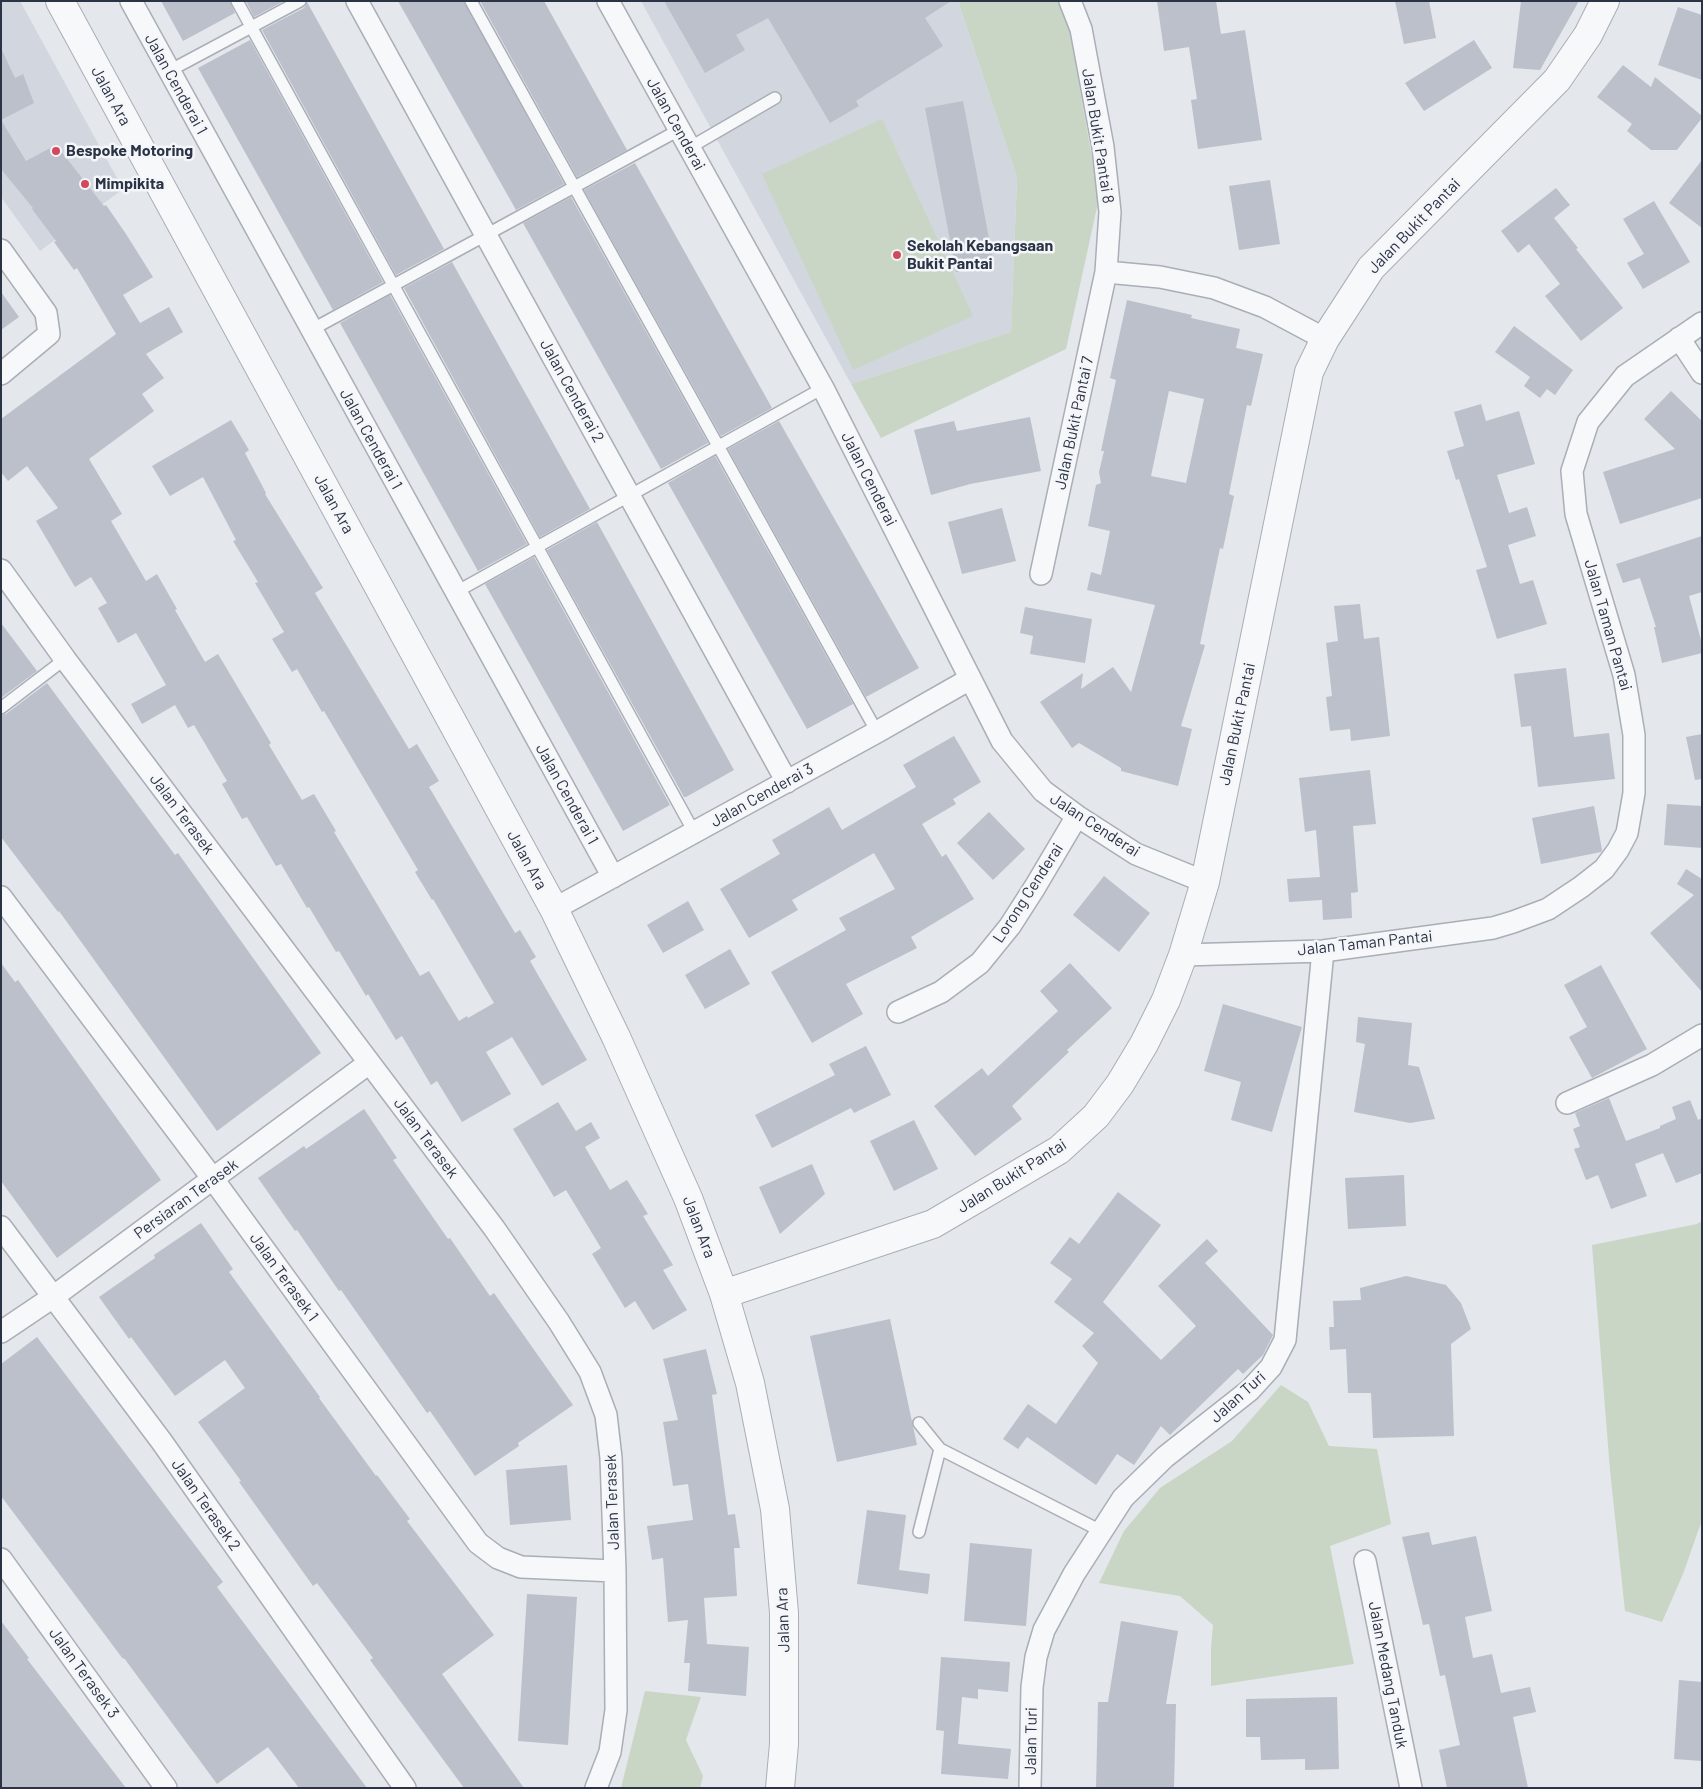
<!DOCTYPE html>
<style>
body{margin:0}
#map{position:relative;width:1703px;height:1789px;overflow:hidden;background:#e4e7ec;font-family:Barlow,sans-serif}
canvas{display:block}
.frame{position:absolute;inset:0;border:2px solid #2b3445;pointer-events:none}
</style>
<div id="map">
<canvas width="1703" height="1789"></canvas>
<div class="frame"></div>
</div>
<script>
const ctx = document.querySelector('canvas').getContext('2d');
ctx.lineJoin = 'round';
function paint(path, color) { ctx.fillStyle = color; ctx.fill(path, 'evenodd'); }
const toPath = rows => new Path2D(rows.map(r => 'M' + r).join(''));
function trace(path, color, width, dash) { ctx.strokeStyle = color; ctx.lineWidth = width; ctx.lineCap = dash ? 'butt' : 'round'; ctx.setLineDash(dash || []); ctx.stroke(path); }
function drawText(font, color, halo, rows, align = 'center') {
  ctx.font = font + ' Barlow,sans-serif'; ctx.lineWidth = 5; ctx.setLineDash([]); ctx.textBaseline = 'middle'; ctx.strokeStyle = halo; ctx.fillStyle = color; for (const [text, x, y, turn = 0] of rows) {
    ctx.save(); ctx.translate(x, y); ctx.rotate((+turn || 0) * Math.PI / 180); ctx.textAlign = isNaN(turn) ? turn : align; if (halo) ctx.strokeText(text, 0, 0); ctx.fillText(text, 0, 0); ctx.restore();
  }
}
paint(toPath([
 [1,1,20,1,123,189,40,251,1,197],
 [641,1,958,1,1017,177,1011,332,851,384]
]), '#d2d6de');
paint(toPath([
 [958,1,1060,1,1068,21,1099,198,1066,349,881,438,851,384,1011,332,1017,177],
 [882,119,973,316,853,370,762,174],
 [1702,1221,1702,1520,1683,1574,1662,1622,1625,1611,1610,1470,1592,1245,1697,1224],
 [1281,1385,1308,1402,1329,1446,1377,1449,1391,1524,1330,1546,1354,1664,1211,1686,1211,1648,1213,1625,1180,1596,1099,1583,1124,1531,1160,1488,1232,1441],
 [645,1691,701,1697,686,1740,703,1776,700,1788,621,1788]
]), '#c9d6c5');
paint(toPath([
 [161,1,230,1,235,13,183,41],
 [246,1,284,1,254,17],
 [398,1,464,1,564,184,516,210],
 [480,1,544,1,627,150,577,177],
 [664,1,951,1,925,18,943,46,856,101,859,106,830,123,768,18,736,35,745,50,705,73],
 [1157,1,1216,1,1221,34,1245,30,1262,140,1198,149,1191,100,1197,99,1189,47,1164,51],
 [1395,1,1429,1,1436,38,1404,44],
 [1521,1,1579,1,1540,70,1513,68],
 [307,2,444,249,396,275,262,30,304,8],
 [1678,7,1702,15,1702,80,1658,65],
 [250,40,383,282,333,310,198,68],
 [1474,40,1492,68,1424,111,1405,83],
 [1,48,15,78,23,74,34,103,1,120,26,161,56,145,104,206,106,205,126,234,153,277,123,295,140,323,169,307,183,332,146,354,164,378,142,394,154,411,89,459,122,514,111,521,146,581,157,574,177,609,175,610,205,662,218,654,271,743,269,745,302,800,314,794,336,831,334,832,420,976,429,971,459,1021,467,1016,468,1018,494,1003,433,899,432,900,415,872,418,870,324,711,322,712,297,669,292,672,272,639,284,632,255,583,258,582,233,541,236,540,203,477,170,496,152,466,231,420,249,450,245,453,266,493,265,494,323,588,315,593,409,749,417,744,439,781,429,787,515,933,520,930,536,957,530,961,587,1060,542,1086,512,1037,486,1052,511,1094,462,1122,437,1081,431,1085,402,1036,396,1040,368,994,366,996,339,951,336,952,309,907,307,908,281,864,276,866,247,817,242,819,222,784,227,781,194,725,188,728,175,705,142,724,131,704,166,685,136,633,118,643,98,608,107,603,91,577,75,587,36,521,58,508,27,466,8,481,1,472,1,419,116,334,77,268,74,270,54,242,56,241,32,209,33,208,1,169],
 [1623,65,1651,87,1655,77,1702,116,1702,118,1677,150,1651,150,1627,131,1632,124,1597,97],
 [963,101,994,265,956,272,925,108],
 [1702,160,1702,228,1669,203],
 [635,163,772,408,721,436,584,190],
 [1270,180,1280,244,1239,250,1229,186],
 [1556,188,1570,205,1554,218,1578,248,1576,249,1623,308,1581,341,1545,296,1560,284,1529,244,1518,253,1501,231],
 [571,197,708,443,661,469,523,223],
 [1654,201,1690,262,1643,289,1627,263,1644,254,1623,219],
 [452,262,590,509,540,537,404,288],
 [1,292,19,317,1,330],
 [390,295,527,544,478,571,340,323],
 [1127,300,1192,315,1191,318,1240,329,1236,348,1263,354,1251,406,1247,405,1229,494,1234,496,1223,549,1220,548,1200,644,1205,645,1181,726,1192,729,1178,786,1121,771,1121,768,1079,743,1072,748,1040,702,1083,673,1081,689,1113,667,1131,692,1155,605,1087,590,1091,572,1101,575,1110,531,1088,526,1096,485,1101,483,1099,472,1104,451,1101,451,1116,380,1110,378],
 [1169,391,1204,399,1186,483,1151,476],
 [1514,326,1573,370,1555,395,1547,389,1540,398,1524,386,1530,377,1495,352],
 [1671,391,1702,421,1702,498,1620,524,1603,472,1675,449,1644,419],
 [1481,404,1486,421,1519,411,1535,464,1497,475,1509,513,1527,507,1536,536,1508,545,1520,584,1533,580,1547,624,1497,639,1476,570,1487,567,1459,479,1456,480,1447,451,1464,446,1454,412],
 [1030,417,1041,471,970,484,931,495,914,430,954,421,957,431],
 [779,421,919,668,866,697,728,449],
 [715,456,853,704,807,729,668,483],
 [1002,508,1016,561,962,574,948,522],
 [597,522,734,770,686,797,684,797,547,550],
 [1702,536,1702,592,1689,596,1702,644,1702,653,1662,663,1654,627,1656,627,1640,578,1623,583,1616,564],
 [534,557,670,805,623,831,485,584],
 [1360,604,1364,639,1379,637,1390,736,1351,741,1350,729,1330,731,1326,697,1332,696,1326,643,1338,641,1334,606],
 [1025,607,1092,619,1085,663,1030,654,1033,636,1020,633],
 [1,623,37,671,1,698],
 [1566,668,1574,737,1609,733,1615,779,1538,787,1531,726,1521,727,1514,674],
 [47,683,175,855,178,853,321,1053,217,1131,59,911,58,912,1,837,1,715,6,714],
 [1702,734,1702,779,1695,780,1686,737],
 [954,736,981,782,953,799,956,804,922,824,942,857,946,854,974,899,911,937,917,948,846,984,863,1014,812,1043,771,972,846,930,839,918,895,889,874,853,792,900,798,910,749,938,720,889,780,854,772,840,829,807,842,830,916,787,903,765],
 [1370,770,1376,824,1353,826,1358,892,1351,893,1352,918,1323,920,1322,900,1289,902,1287,879,1320,877,1316,830,1305,832,1299,778],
 [1667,804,1702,806,1702,848,1664,845],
 [1594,806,1602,850,1601,852,1541,864,1532,818],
 [989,812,1025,849,993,880,957,843],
 [1686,869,1702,879,1702,992,1650,933,1694,895,1677,884],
 [1104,876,1150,913,1119,952,1073,915],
 [688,901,704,930,663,953,647,925],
 [730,949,750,984,705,1009,685,975],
 [1,963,15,982,18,980,161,1180,57,1258,1,1181],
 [1070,963,1112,1008,1067,1050,1069,1052,1012,1106,1022,1119,975,1156,934,1106,982,1068,988,1076,1058,1011,1040,991],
 [1601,965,1647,1049,1592,1078,1569,1037,1587,1027,1564,985],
 [1223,1004,1302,1027,1272,1132,1231,1120,1241,1082,1204,1071],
 [1358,1017,1412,1023,1408,1065,1419,1067,1435,1119,1410,1123,1354,1112,1365,1044,1356,1042],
 [866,1046,891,1095,854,1113,851,1108,772,1148,755,1115,835,1075,829,1064],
 [1609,1098,1626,1141,1660,1128,1660,1126,1676,1119,1672,1107,1690,1100,1698,1120,1702,1118,1702,1173,1676,1183,1663,1153,1635,1164,1647,1196,1611,1209,1598,1175,1586,1180,1574,1149,1580,1147,1573,1129,1580,1126,1575,1113],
 [558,1102,576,1131,591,1122,600,1138,585,1147,610,1190,627,1180,648,1214,643,1216,673,1265,663,1270,687,1310,653,1330,635,1301,625,1308,592,1254,601,1248,566,1190,554,1197,513,1129],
 [364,1109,397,1158,393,1160,448,1239,450,1238,490,1296,494,1293,573,1405,518,1443,519,1446,475,1476,430,1411,427,1413,341,1290,339,1291,297,1230,295,1231,258,1178,304,1146,306,1149],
 [914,1120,938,1169,894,1191,870,1141],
 [812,1164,825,1194,780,1234,759,1187],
 [1404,1175,1406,1226,1348,1229,1345,1178],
 [1118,1192,1161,1225,1103,1302,1161,1360,1196,1326,1158,1286,1207,1239,1218,1251,1205,1263,1273,1335,1263,1355,1243,1374,1238,1369,1170,1435,1161,1426,1134,1465,1117,1454,1096,1485,1027,1437,1018,1449,1003,1439,1028,1404,1056,1424,1098,1363,1082,1346,1094,1333,1054,1302,1072,1279,1050,1263,1070,1237,1079,1244],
 [201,1223,233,1269,229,1272,320,1397,319,1398,376,1476,377,1475,410,1519,407,1521,494,1635,442,1674,524,1788,464,1788,370,1660,373,1658,317,1583,313,1586,239,1482,241,1481,198,1422,245,1388,225,1360,175,1396,131,1337,129,1339,99,1297,155,1258,154,1255],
 [1406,1276,1446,1285,1461,1303,1471,1329,1451,1344,1454,1436,1373,1438,1371,1393,1348,1393,1346,1349,1330,1350,1329,1327,1334,1327,1333,1301,1361,1300,1360,1288],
 [890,1319,917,1445,837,1462,810,1336],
 [37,1337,223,1582,217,1587,367,1788,299,1788,268,1747,217,1784,124,1658,123,1659,1,1496,1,1364],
 [706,1349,717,1394,712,1395,728,1515,735,1514,740,1548,734,1548,737,1596,704,1598,707,1644,749,1647,746,1696,688,1691,690,1663,684,1663,688,1620,668,1622,663,1558,652,1560,647,1526,693,1520,688,1484,673,1486,663,1422,678,1420,663,1359],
 [567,1465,571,1520,510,1525,506,1470],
 [867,1510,906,1515,899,1570,930,1574,928,1594,857,1584],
 [1429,1532,1432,1545,1476,1536,1492,1611,1465,1617,1473,1658,1492,1654,1501,1693,1530,1687,1536,1712,1513,1717,1528,1788,1447,1788,1439,1750,1460,1745,1445,1675,1440,1676,1429,1624,1423,1625,1402,1537],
 [970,1543,1032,1549,1026,1626,964,1621],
 [527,1594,577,1597,568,1745,518,1741],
 [1,1621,29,1658,27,1659,126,1788,1,1788],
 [1121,1621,1178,1631,1166,1704,1176,1704,1174,1788,1096,1788,1098,1702,1108,1702],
 [941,1657,1010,1662,1008,1692,978,1689,978,1699,962,1697,958,1744,1011,1749,1008,1779,941,1774,944,1731,936,1730],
 [1679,1680,1702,1682,1702,1761,1674,1759],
 [1337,1697,1339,1769,1305,1770,1305,1759,1261,1760,1260,1737,1246,1737,1246,1699]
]), '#bbc0ca');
const service = toPath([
 [237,1,694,832],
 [471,1,877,732],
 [169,71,300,1],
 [689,148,775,98],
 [311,330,679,130],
 [456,592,823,388],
 [1,708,65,659],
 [919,1423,940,1449,1101,1531],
 [919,1532,940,1449]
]);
const minor = toPath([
 [131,1,613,877],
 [357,1,787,782],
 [608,1,823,388,1002,741,1043,791,1077,816,1136,854,1205,882],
 [1,250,46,313,49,334,1,374],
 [1106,272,1160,277,1214,288,1265,307,1325,339],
 [1679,338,1702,373],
 [1,570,65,659,494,1228,559,1322,590,1372,606,1415,611,1458,615,1571,616,1710,610,1752,596,1788],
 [1041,574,1106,272,1110,212,1103,147,1081,29,1070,1],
 [1,897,213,1179,478,1543,498,1558,521,1567,615,1571],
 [554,909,877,732,970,679],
 [1183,955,1323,951,1493,928,1513,922,1548,909,1581,887,1604,869,1618,850,1627,833,1634,793,1634,735,1624,675,1576,514,1572,471,1588,422,1625,376,1702,323],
 [898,1012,941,992,980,963,1010,926,1035,887,1077,816],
 [1567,1103,1652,1065,1702,1035],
 [1,1227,162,1442,405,1788],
 [1,1332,53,1297,369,1063],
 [1,1559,166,1788],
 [1365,1561,1411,1788],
 [1030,1788,1032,1687,1036,1657,1044,1630,1074,1574,1123,1498,1165,1457,1250,1390,1271,1367,1285,1340,1323,951]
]);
const tertiary = toPath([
 [60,1,554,909,616,1037,688,1198,724,1294,750,1383,775,1509,784,1613,784,1744,780,1788],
 [724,1294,933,1224,1059,1150,1096,1116,1120,1084,1144,1044,1166,1000,1183,955,1205,882,1309,372,1325,339,1371,268,1557,80,1588,35,1605,1]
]);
trace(service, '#a9aeb7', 14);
trace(minor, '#a9aeb7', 24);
trace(tertiary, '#a9aeb7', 30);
trace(service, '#f7f8fa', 11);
trace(minor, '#f7f8fa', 21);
trace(tertiary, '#f7f8fa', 28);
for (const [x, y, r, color] of [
 [56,151,5,"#d1495b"],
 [85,184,5,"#d1495b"],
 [897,255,5,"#d1495b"]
]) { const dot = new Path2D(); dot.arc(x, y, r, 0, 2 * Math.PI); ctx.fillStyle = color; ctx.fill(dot); trace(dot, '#f4f6f9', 2); }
drawText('16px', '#2b3445', '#f4f6f9', [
 ["Jalan Cenderai 1",176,84,61],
 ["Jalan Ara",111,96,61],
 ["Jalan Cenderai",676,124,61],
 ["Jalan Bukit Pantai 8",1098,136,81],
 ["Jalan Bukit Pantai",1414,226,-46],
 ["Jalan Cenderai 2",572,391,61],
 ["Jalan Bukit Pantai 7",1074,423,-78],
 ["Jalan Cenderai 1",371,439,61],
 ["Jalan Cenderai",869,479,63],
 ["Jalan Ara",334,504,61],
 ["Jalan Taman Pantai",1608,625,74],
 ["Jalan Bukit Pantai",1237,724,-78],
 ["Jalan Cenderai 1",567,794,61],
 ["Jalan Cenderai 3",762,795,-29],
 ["Jalan Terasek",182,814,53],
 ["Jalan Cenderai",1095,825,33],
 ["Jalan Ara",527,860,61],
 ["Lorong Cenderai",1028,893,-57],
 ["Jalan Taman Pantai",1365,943,-6],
 ["Jalan Terasek",426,1138,53],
 ["Jalan Bukit Pantai",1012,1176,-32],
 ["Persiaran Terasek",186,1199,-36],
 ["Jalan Ara",699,1227,69],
 ["Jalan Terasek 1",284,1277,54],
 ["Jalan Turi",1238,1397,-42],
 ["Jalan Terasek",612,1502,-92],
 ["Jalan Terasek 2",206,1505,55],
 ["Jalan Ara",783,1620,-92],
 ["Jalan Terasek 3",84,1673,54],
 ["Jalan Medang Tanduk",1388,1675,79],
 ["Jalan Turi",1031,1741,-89]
]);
drawText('bold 16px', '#2b3445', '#f4f6f9', [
 ["Bespoke Motoring",66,151],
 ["Mimpikita",95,184],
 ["Sekolah Kebangsaan",907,246],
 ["Bukit Pantai",907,264]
], 'left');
</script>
